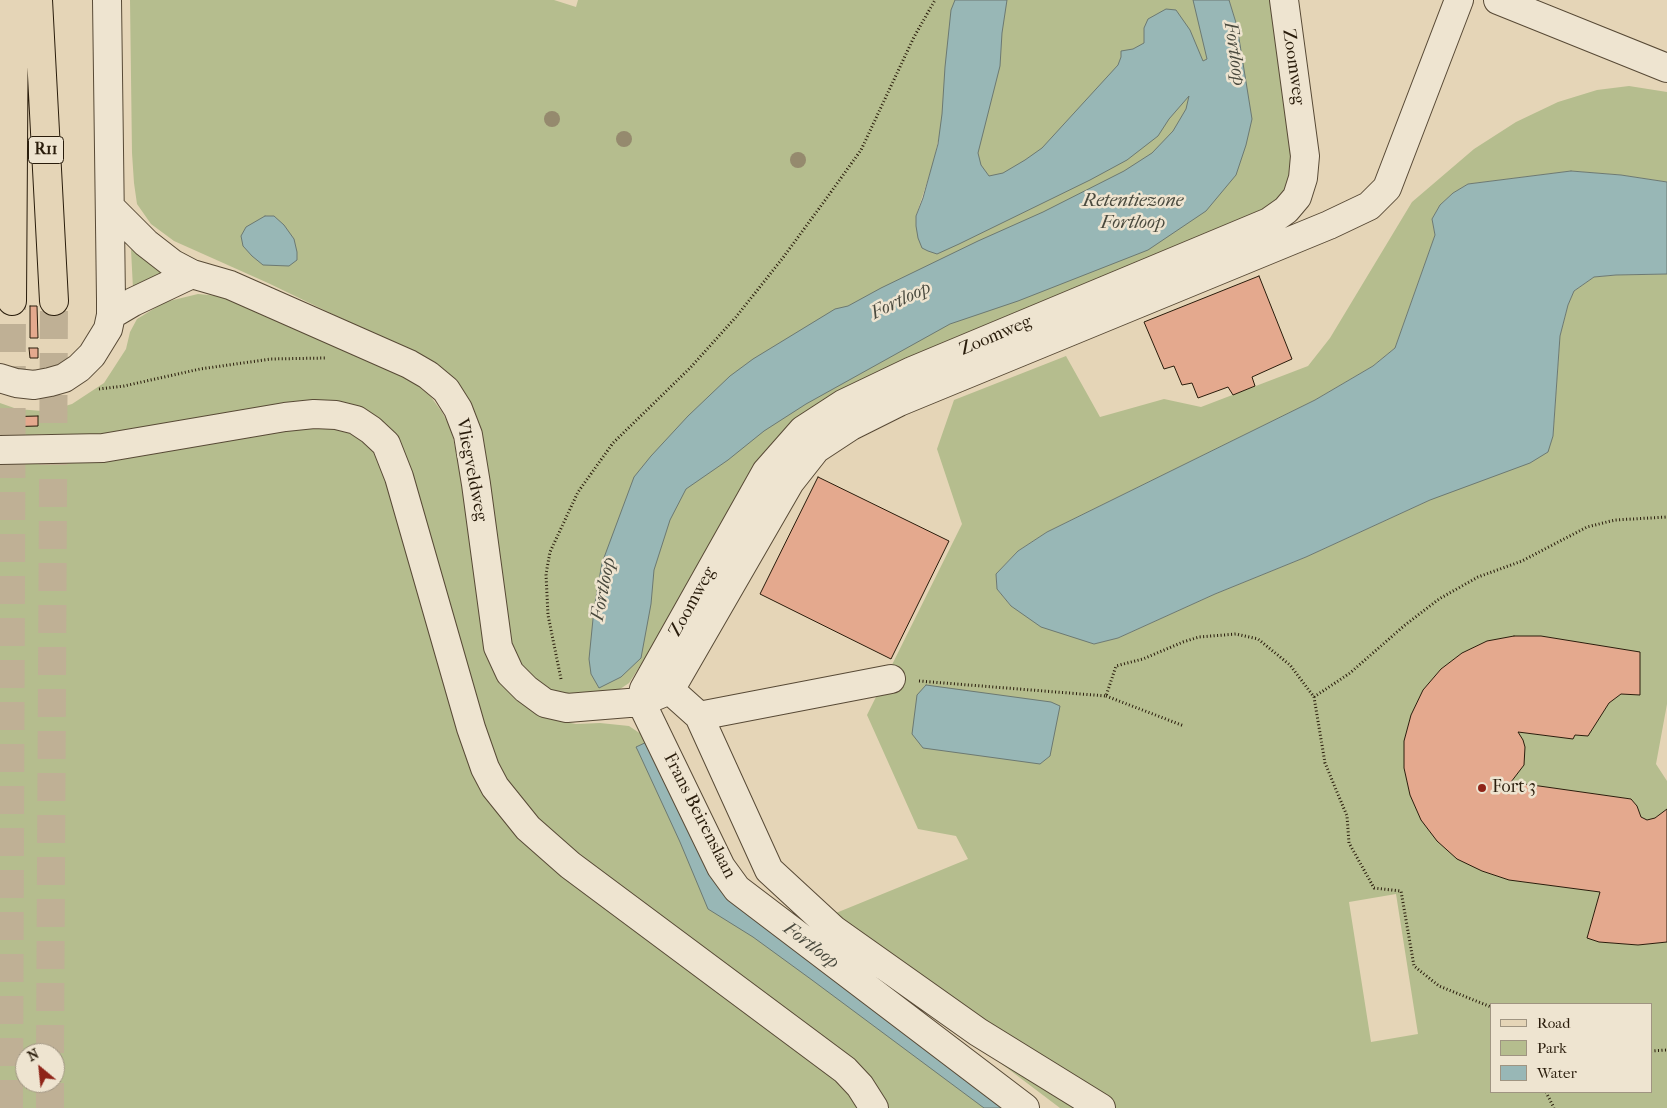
<!DOCTYPE html>
<style>
body{margin:0}
#map{position:relative;width:1667px;height:1108px;overflow:hidden;background:#e5d5b7;font-family:"IM FELL French Canon",serif}
canvas{display:block}
.legend{position:absolute;left:1490px;top:1003px;width:162px;height:90px;box-sizing:border-box;background:#eee4d0;border:1px solid #9f9481;margin:0;padding:6px 9px;list-style:none;font-size:15px;color:#291c0b}
.legend li{display:flex;align-items:center;gap:10px;height:25px}
.legend b{width:25px;border:1px solid #9f9481}
.north{position:absolute;left:15px;top:1043px;width:50px;height:50px;box-sizing:border-box;background:#eee4d0;border:1px solid #9f9481;border-radius:50%;rotate:332deg;font-size:14px;font-weight:700;line-height:20px;text-align:center;color:#291c0b}
.north::after{content:'';display:block;margin:auto;width:18px;height:22px;background:#8f2418;clip-path:polygon(50% 0,100% 100%,50% 72%,0 100%)}
</style>
<div id="map">
<canvas width="1667" height="1108"></canvas>
<ul class="legend">
<li><b style="height:6px;background:#e5d5b7"></b>Road</li>
<li><b style="height:14px;background:#b5bd8e"></b>Park</li>
<li><b style="height:14px;background:#98b7b6"></b>Water</li>
</ul>
<div class="north">N</div>
</div>
<script>
const ctx = document.querySelector('canvas').getContext('2d');
ctx.lineJoin = 'round';
function paint(path, color) { ctx.fillStyle = color; ctx.fill(path, 'evenodd'); }
const toPath = rows => new Path2D(rows.map(r => 'M' + r).join(''));
function trace(path, color, width, dash) { ctx.strokeStyle = color; ctx.lineWidth = width; ctx.lineCap = dash ? 'butt' : 'round'; ctx.setLineDash(dash || []); ctx.stroke(path); }
function drawText(font, color, halo, rows, align = 'center') {
  ctx.font = font + ' "IM FELL French Canon",serif'; ctx.lineWidth = 5; ctx.setLineDash([]); ctx.textBaseline = 'middle'; ctx.strokeStyle = halo; ctx.fillStyle = color; for (const [text, x, y, turn = 0] of rows) {
    ctx.save(); ctx.translate(x, y); ctx.rotate((+turn || 0) * Math.PI / 180); ctx.textAlign = isNaN(turn) ? turn : align; if (halo) ctx.strokeText(text, 0, 0); ctx.fillText(text, 0, 0); ctx.restore();
  }
}
paint(toPath([
 [130,0,554,0,576,7,578,0,1199,0,1237,26,1229,0,1273,0,1291,125,1292,182,1269,211,907,363,713,543,642,663,629,683,611,695,560,698,527,674,514,651,434,363,268,283,174,241,151,224,137,204,134,183,132,153],
 [939,137,939,184,916,226,916,216,933,164],
 [1629,86,1667,92,1667,182,1621,175,1571,171,1468,184,1453,193,1440,205,1432,219,1435,235,1395,348,1373,366,1315,400,1047,532,1018,551,996,574,997,589,1011,606,1094,644,1118,638,1215,594,1306,557,1430,500,1553,436,1560,336,1568,305,1574,291,1594,277,1616,275,1667,274,1667,704,1656,764,1667,781,1667,809,1655,818,1647,820,1641,817,1637,806,1631,799,1511,782,1524,764,1525,747,1518,732,1573,739,1575,735,1587,736,1609,703,1621,694,1640,695,1640,652,1541,636,1514,636,1487,641,1462,653,1441,669,1423,690,1411,715,1404,741,1404,768,1410,795,1421,819,1482,871,1509,880,1600,892,1587,937,1599,942,1638,945,1667,942,1667,1108,1060,1108,814,922,968,859,956,836,918,829,867,715,962,524,937,449,954,400,1066,356,1100,417,1164,399,1201,407,1308,366,1330,338,1412,202,1474,149,1516,122,1558,102,1597,90],
 [1396,894,1418,1034,1371,1042,1349,902],
 [1491,1004,1651,1004,1651,1092,1491,1092],
 [131,249,163,273,133,289],
 [198,294,219,296,242,304,409,378,431,397,442,412,451,429,457,456,485,637,516,698,533,711,550,719,576,724,600,723,629,726,647,738,716,875,1007,1108,886,1108,538,823,492,761,371,418,141,432,97,434,43,434,0,437,0,403,17,409,42,411,52,410,72,404,104,383,126,349,130,332,137,319,165,302],
 [338,427,355,434,372,448,384,467,450,703,463,747,476,781,837,1074,864,1108,0,1108,0,458,281,428],
 [25,1053,55,1053,55,1083,25,1083]
]), '#b5bd8e');
const water = toPath([
 [955,0,1007,0,1002,33,1000,66,978,153,981,165,989,176,1003,173,1025,160,1042,148,1118,65,1121,57,1121,51,1133,49,1144,43,1144,28,1148,19,1166,9,1176,10,1190,30,1203,61,1207,59,1193,0,1229,0,1237,26,1252,119,1246,145,1236,175,1206,211,1148,250,1018,301,950,324,806,404,764,431,728,460,686,489,670,520,654,570,651,604,641,658,621,677,599,688,591,674,589,659,594,609,602,563,634,477,651,456,688,416,730,376,753,359,835,309,848,306,881,288,978,241,1043,212,1124,171,1152,153,1173,131,1186,109,1189,96,1169,119,1158,136,1127,160,1090,180,959,244,937,254,928,251,922,248,918,238,916,226,916,216,923,198,938,144,942,114,945,67,951,10,955,0],
 [1571,171,1621,175,1667,182,1667,274,1616,275,1594,277,1574,291,1568,305,1560,336,1553,436,1548,452,1530,463,1430,500,1306,557,1215,594,1118,638,1094,644,1041,627,1011,606,997,589,996,574,1018,551,1047,532,1315,400,1373,366,1395,348,1435,235,1432,219,1440,205,1453,193,1468,184,1571,171],
 [265,216,274,216,284,225,294,239,297,252,297,260,289,266,263,265,252,256,243,246,241,236,246,227,265,216],
 [926,685,1051,702,1060,706,1050,756,1040,764,923,748,912,734,917,695,926,685],
 [649,741,716,875,1007,1108,984,1108,812,980,753,937,708,909,680,842,638,751,636,747,649,741]
]);
paint(water, '#98b7b6');
trace(water, '#6c7972', 1);
const building = toPath([
 [1259,276,1292,359,1252,377,1255,386,1233,395,1228,387,1198,398,1192,383,1182,385,1174,366,1164,369,1144,322,1259,276],
 [30,306,37,306,38,338,30,338,30,306],
 [29,348,38,348,38,358,30,358,29,348],
 [38,416,38,426,0,427,0,417,38,416],
 [818,477,949,541,891,659,760,594,818,477],
 [1514,636,1541,636,1640,652,1640,695,1621,694,1609,703,1588,736,1575,735,1573,739,1518,732,1523,740,1525,747,1524,765,1511,782,1631,799,1637,806,1641,817,1647,820,1655,818,1667,809,1667,942,1638,945,1599,942,1587,938,1600,892,1509,880,1482,871,1457,859,1437,841,1421,820,1410,795,1404,768,1404,741,1411,715,1423,690,1441,669,1462,653,1487,641,1514,636]
]);
paint(building, '#e4a98e');
trace(building, '#291c0b', 1);
trace(toPath([
 [50,1053,54,301],
 [9,1108,12,301],
 [50,1108,50,1083]
]), '#bfb095', 28, [28, 14]);
const minor = toPath([
 [1498,0,1667,68],
 [110,207,146,243,173,264,192,274,230,285,409,364,428,375,446,390,458,409,468,435,476,484,498,647,510,673,526,689,545,703,567,708,641,702,670,690,790,482,816,449,851,426,899,402,1329,225,1369,206,1387,188,1459,0],
 [111,315,133,302,192,274],
 [0,378,16,383,34,385,50,382,64,378,79,368,92,355,108,329,111,315,111,300,107,0],
 [0,450,103,448,285,417,314,414,336,415,356,420,371,430,386,444,399,477,471,728,485,768,495,787,528,828,570,865,845,1070,860,1086,874,1108],
 [670,690,699,716,769,870,834,930,978,1032,1101,1108],
 [641,702,644,689,766,472,803,430,843,404,912,371,1269,222,1286,210,1297,197,1303,178,1305,156,1284,0],
 [641,702,721,867,737,889,1025,1108],
 [699,716,891,679]
]);
const major = toPath([
 [38,0,54,301],
 [12,301,14,0]
]);
trace(minor, '#584a36', 30);
trace(major, '#291c0b', 30);
trace(toPath([
 [99,389,124,386,200,369,271,359,325,358],
 [561,679,548,615,546,574,550,552,578,492,613,443,690,368,736,317,782,259,826,199,861,150,914,37,935,0],
 [919,681,1106,696,1116,666,1143,659,1183,642,1199,637,1236,634,1258,639,1290,665,1314,697,1325,763,1347,816,1349,843,1374,888,1401,891,1414,966,1439,986,1491,1007],
 [1106,696,1184,726],
 [1314,697,1350,673,1405,625,1439,599,1478,577,1522,561,1587,527,1615,520,1667,517],
 [1651,1051,1667,1050],
 [1546,1092,1554,1108]
]), '#291c0b', 3, [1, 2.5]);
trace(minor, '#eee4d0', 28);
trace(major, '#e5d5b7', 28);
ctx.fillStyle = '#958a6e';
for (const [x, y] of [
 [552,119],
 [624,139],
 [798,160]
]) { ctx.beginPath(); ctx.arc(x, y, 8, 0, 2 * Math.PI); ctx.fill(); }
for (const [x, y, r, color] of [
 [1482,788,5,"#8f2418"]
]) { const dot = new Path2D(); dot.arc(x, y, r, 0, 2 * Math.PI); ctx.fillStyle = color; ctx.fill(dot); trace(dot, '#eee4d0', 2); }
for (const [x, y, w] of [
 [46,150,35]
]) { const box = new Path2D(); box.roundRect(x - w / 2, y - 13.5, w, 27, 4); ctx.fillStyle = '#eee4d0'; ctx.fill(box); trace(box, '#291c0b', 1); }
drawText('bold 16px', '#291c0b', null, [
 ["R11",46,150]
]);
drawText('18px', '#291c0b', '#eee4d0', [
 ["Zoomweg",1293,67,82],
 ["Zoomweg",996,336,-23],
 ["Vliegveldweg",471,470,79],
 ["Zoomweg",693,602,-61],
 ["Frans Beirenslaan",699,816,63]
]);
drawText('18px', '#291c0b', '#eee4d0', [
 ["Fort 3",1492,788]
], 'left');
drawText('italic 19px', '#4a4a3e', '#eee4d0', [
 ["Fortloop",1234,54,82],
 ["Retentiezone",1133,201],
 ["Fortloop",1133,223],
 ["Fortloop",901,301,-26],
 ["Fortloop",604,589,-79],
 ["Fortloop",811,946,37]
]);
</script>
